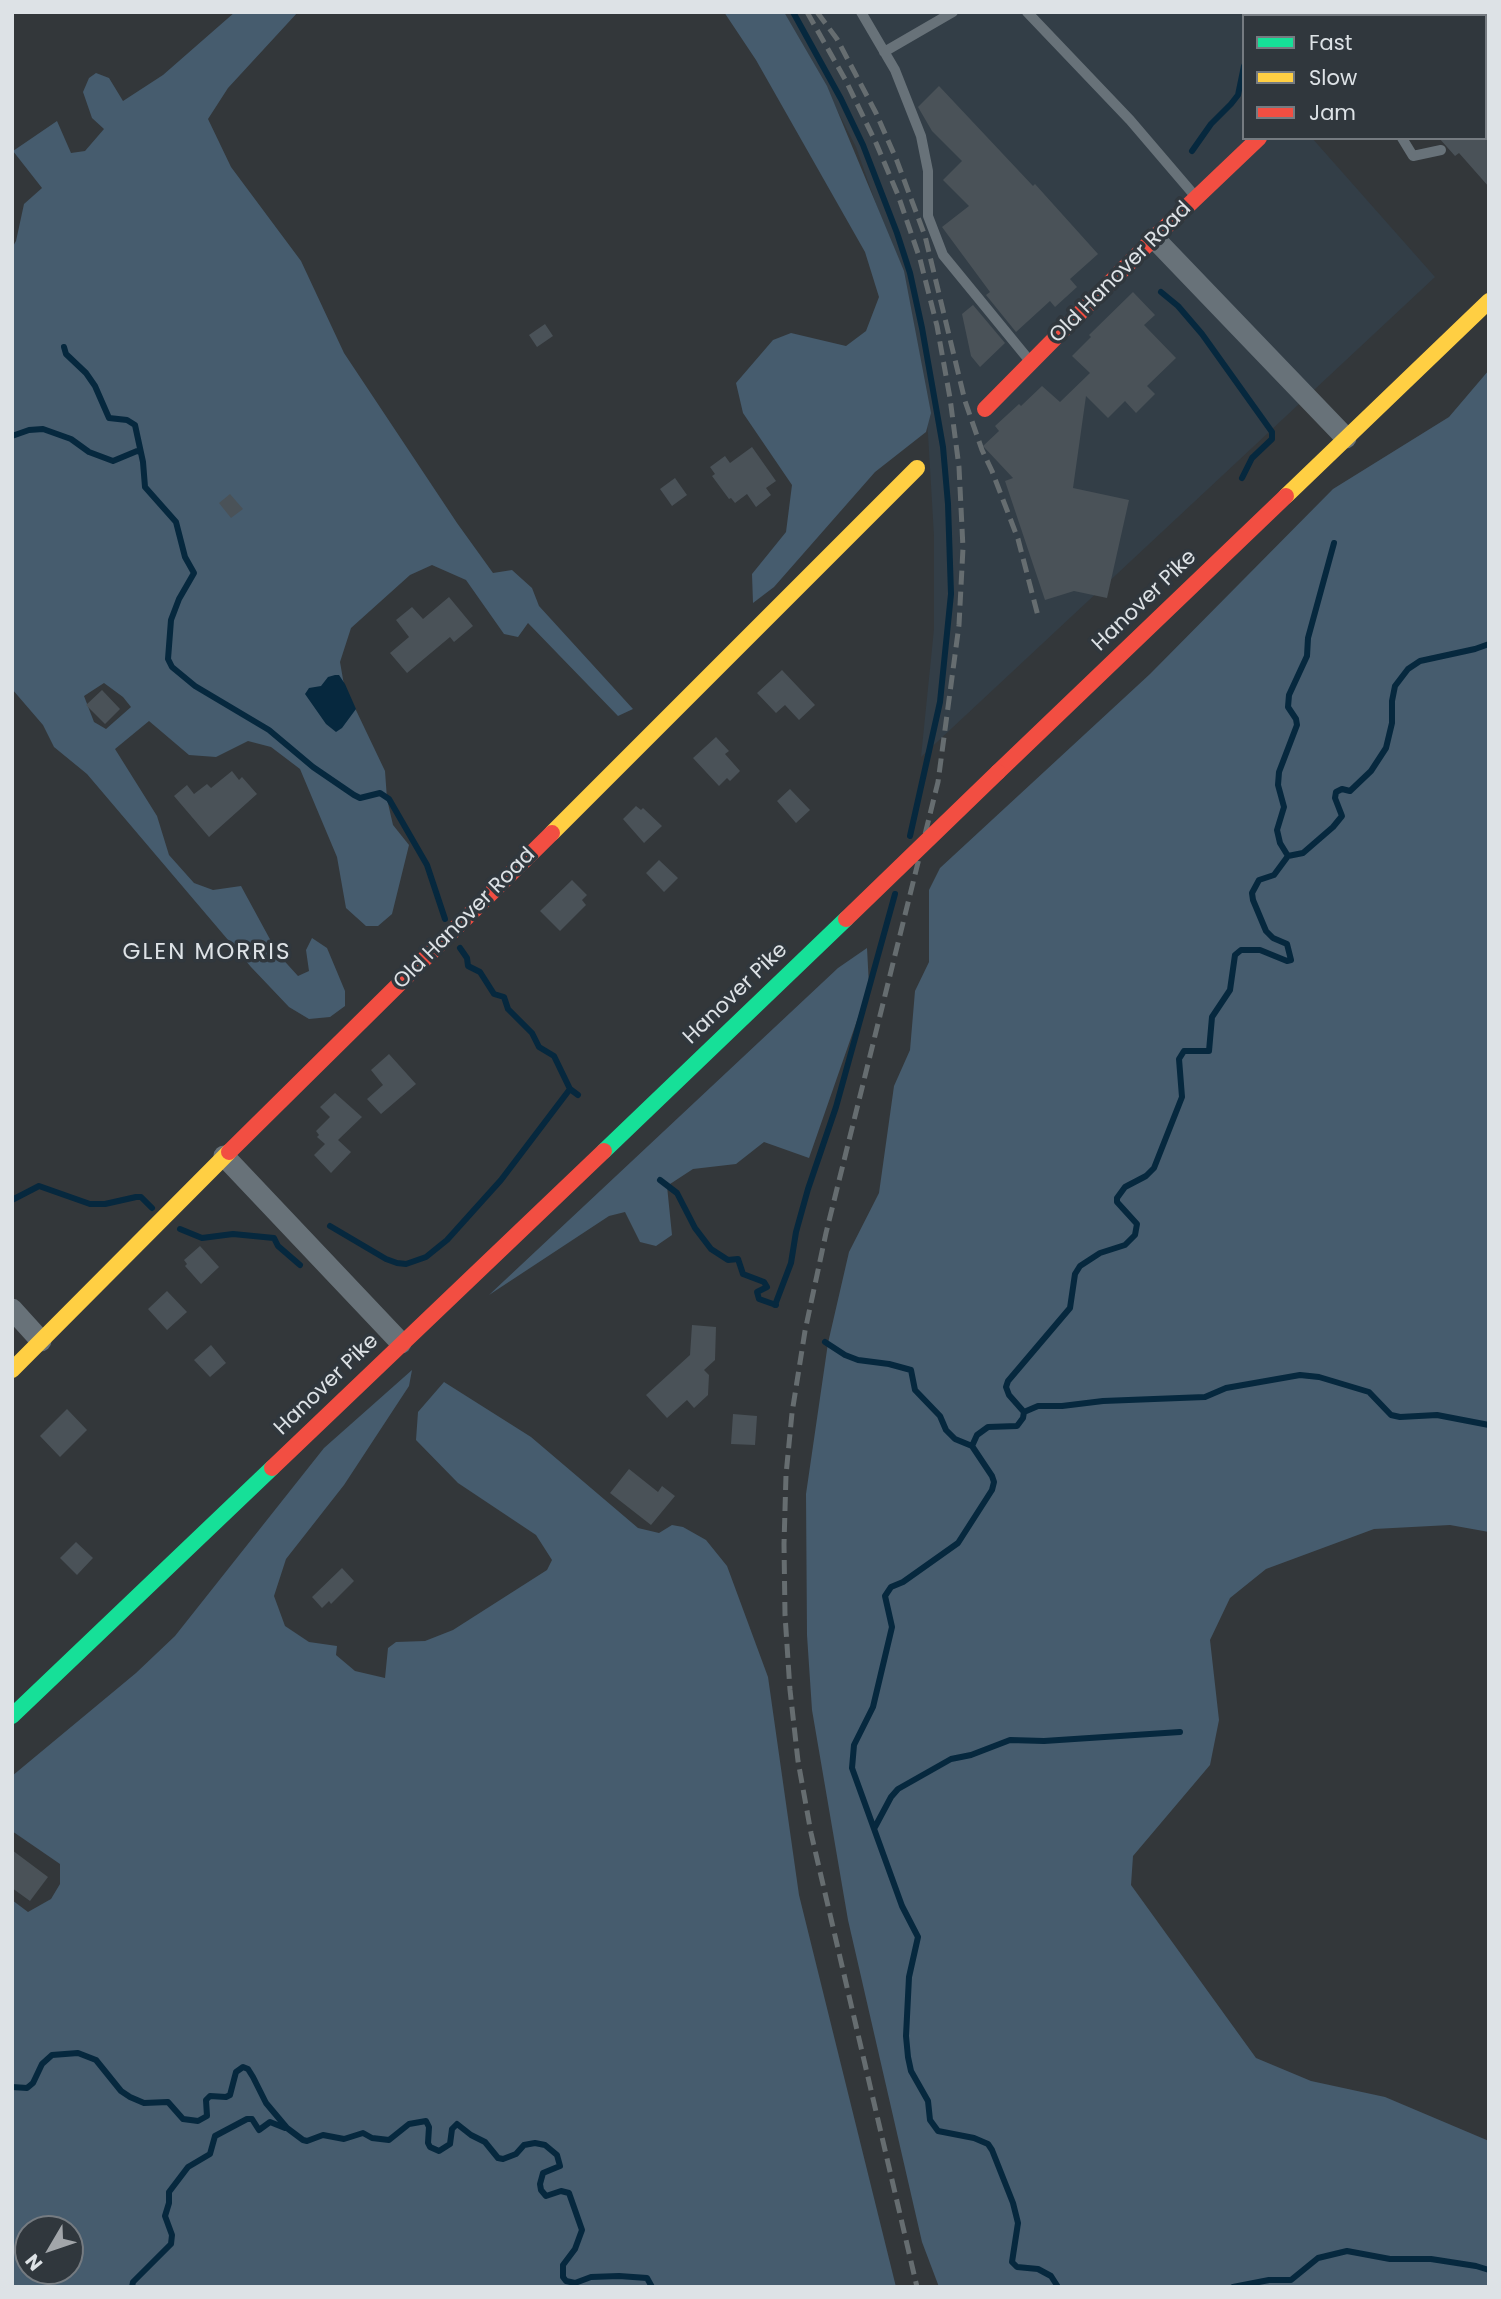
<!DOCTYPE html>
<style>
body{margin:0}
#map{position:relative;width:1501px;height:2299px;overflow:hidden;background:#33373a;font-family:Poppins,sans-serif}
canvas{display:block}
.frame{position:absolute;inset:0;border:14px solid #dde2e6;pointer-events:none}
.legend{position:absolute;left:1242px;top:14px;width:245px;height:126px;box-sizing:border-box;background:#30373d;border:2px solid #757b81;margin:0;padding:9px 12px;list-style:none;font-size:21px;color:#dde2e6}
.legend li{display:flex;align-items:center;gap:14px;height:35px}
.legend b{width:35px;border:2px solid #757b81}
.north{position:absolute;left:14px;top:2215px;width:70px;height:70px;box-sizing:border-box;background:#30373d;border:2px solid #757b81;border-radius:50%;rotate:231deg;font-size:19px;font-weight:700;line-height:28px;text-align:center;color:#dde2e6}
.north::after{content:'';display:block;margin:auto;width:24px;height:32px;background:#a2a6aa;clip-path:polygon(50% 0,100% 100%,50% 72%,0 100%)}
</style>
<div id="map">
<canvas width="1501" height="2299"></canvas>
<div class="frame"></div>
<ul class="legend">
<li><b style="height:9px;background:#16e098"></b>Fast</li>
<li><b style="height:9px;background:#ffcf43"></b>Slow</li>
<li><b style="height:9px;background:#f24e42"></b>Jam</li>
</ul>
<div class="north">N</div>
</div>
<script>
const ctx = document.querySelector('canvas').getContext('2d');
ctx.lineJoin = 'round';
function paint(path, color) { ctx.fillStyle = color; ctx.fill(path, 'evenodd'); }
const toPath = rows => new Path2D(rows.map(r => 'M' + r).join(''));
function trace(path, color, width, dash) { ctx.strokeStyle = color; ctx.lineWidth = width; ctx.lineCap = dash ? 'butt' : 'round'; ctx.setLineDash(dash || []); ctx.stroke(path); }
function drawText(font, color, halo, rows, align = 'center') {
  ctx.font = font + ' Poppins,sans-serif'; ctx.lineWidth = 7; ctx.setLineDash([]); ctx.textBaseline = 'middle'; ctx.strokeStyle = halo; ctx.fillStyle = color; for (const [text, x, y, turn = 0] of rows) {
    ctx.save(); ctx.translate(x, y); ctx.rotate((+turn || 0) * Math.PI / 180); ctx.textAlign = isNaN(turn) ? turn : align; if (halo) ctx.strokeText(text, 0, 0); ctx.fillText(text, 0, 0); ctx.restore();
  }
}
paint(toPath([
 [782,12,1350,12,1354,16,1244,16,1244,138,1312,138,1435,277,921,757,934,629,934,536,928,434,919,352,890,244,856,147,814,65]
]), '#333e47');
paint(toPath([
 [235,12,298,12,228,88,208,119,231,167,301,261,344,353,457,523,493,573,512,570,532,588,539,606,633,709,618,716,528,623,518,637,504,634,466,580,432,565,410,575,351,628,340,662,344,685,385,771,387,799,393,825,409,845,392,914,378,926,366,926,346,908,337,857,300,769,271,747,248,741,216,757,189,755,149,721,115,749,157,816,169,855,194,883,213,890,241,886,278,954,298,976,309,971,306,950,312,938,327,948,345,991,345,1006,330,1017,309,1019,289,1007,251,967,87,774,54,747,43,725,12,689,12,248,16,241,24,204,42,188,13,151,57,121,71,153,85,151,104,129,92,118,83,92,89,78,96,73,109,78,123,101,163,75],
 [104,683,123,697,131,707,106,729,94,722,84,696],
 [724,12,784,12,827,86,904,271,931,413,926,432,875,472,774,587,753,603,752,574,786,532,792,485,743,413,736,383,773,340,791,333,846,346,866,331,879,297,865,252,756,60],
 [1489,370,1489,1532,1450,1525,1374,1529,1266,1569,1230,1598,1210,1640,1219,1720,1210,1765,1133,1856,1131,1885,1256,2058,1311,2081,1385,2097,1489,2141,1489,2287,939,2287,922,2242,848,1920,812,1710,807,1635,806,1494,828,1343,849,1252,879,1193,894,1086,910,1050,915,991,929,962,929,890,940,868,1150,674,1333,489,1449,417],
 [867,948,869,986,809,1158,764,1142,736,1164,693,1169,667,1186,672,1235,656,1246,640,1242,625,1212,609,1216,489,1295,838,968],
 [412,1370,409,1386,344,1485,286,1559,274,1596,285,1626,309,1642,337,1646,336,1655,355,1671,385,1678,388,1648,396,1642,425,1641,453,1630,547,1570,552,1560,536,1535,458,1483,416,1440,418,1412,444,1382,531,1437,638,1528,659,1533,672,1525,683,1527,706,1540,727,1566,768,1677,799,1895,896,2287,12,2287,12,1900,28,1912,51,1899,60,1884,60,1864,12,1831,12,1776,136,1673,175,1636,324,1448],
 [70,2229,70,2271,28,2271,28,2229]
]), '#465c6e');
paint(toPath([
 [335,675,339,675,345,684,356,709,342,728,336,732,326,724,305,694,309,688,321,686,328,677]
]), '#06283e');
trace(toPath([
 [793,12,841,99,863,145,897,233,910,273,922,328,943,447,948,504,951,594,940,702,910,836],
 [1264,16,1265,12],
 [1192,151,1211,124,1231,104,1238,95,1244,66],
 [1161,292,1178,306,1202,334,1272,432,1272,439,1252,458,1242,478],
 [64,347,66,354,86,373,95,386,109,418,127,420,135,425,143,462,145,487,176,522,185,557,194,573,179,599,171,620,168,659,172,667,195,686,269,730,313,767,354,795,360,798,380,793,389,799,427,865,445,919],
 [12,436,29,430,43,429,71,439,89,452,113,461,137,451,140,452],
 [1288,856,1280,843,1277,830,1284,807,1278,785,1279,772,1297,725,1296,719,1288,707,1289,695,1307,656,1308,638,1334,543],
 [460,948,467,958,468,966,480,972,494,994,504,997,508,1009,532,1033,539,1047,554,1056,570,1089,578,1095],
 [660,1180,677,1193,695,1228,711,1249,728,1260,738,1259,743,1274,764,1282,767,1287,757,1292,759,1299,776,1305],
 [12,1200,39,1186,90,1204,105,1204,136,1197,141,1197,152,1208],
 [330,1226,386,1259,397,1263,406,1264,426,1257,447,1240,501,1180,570,1089],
 [180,1229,202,1238,233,1234,274,1238,278,1246,300,1265],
 [775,1305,791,1263,796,1232,808,1189,836,1107,895,894],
 [825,1342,845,1355,858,1360,889,1364,911,1370,915,1390,940,1416,946,1430,955,1439,972,1446],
 [1024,1412,1009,1395,1006,1387,1008,1381,1070,1308,1075,1274,1080,1266,1100,1253,1125,1245,1135,1235,1137,1224,1117,1202,1117,1198,1125,1187,1146,1176,1154,1168,1182,1097,1179,1059,1184,1051,1209,1051,1212,1017,1230,990,1235,955,1241,950,1260,950,1287,961,1291,960,1287,944,1273,938,1266,931,1253,900,1252,893,1259,880,1274,875,1288,856,1303,853,1333,827,1342,816,1335,798,1336,792,1342,789,1350,791,1371,771,1386,748,1392,723,1392,701,1395,686,1408,669,1420,661,1475,649,1489,644],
 [1024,1412,1038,1406,1062,1406,1103,1401,1205,1397,1226,1388,1300,1375,1319,1377,1369,1392,1391,1415,1400,1417,1437,1415,1489,1425],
 [972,1446,992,1476,994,1482,992,1490,958,1543,903,1582,891,1587,885,1596,892,1627,873,1707,854,1745,852,1768,902,1906,918,1937,909,1977,906,2036,908,2057,911,2071,928,2101,930,2120,938,2131,974,2138,988,2144,992,2150,1013,2203,1018,2223,1012,2262,1017,2267,1038,2269,1051,2276,1058,2287],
 [972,1446,977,1435,988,1427,1017,1426,1023,1418,1024,1412],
 [875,1827,891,1797,898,1789,951,1759,971,1755,1010,1740,1044,1741,1180,1732],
 [12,2087,27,2088,33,2083,42,2064,52,2055,78,2053,96,2060,121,2091,130,2097,144,2103,168,2102,183,2119,198,2121,207,2116,206,2100,210,2096,226,2097,230,2095,236,2072,243,2067,248,2069,253,2077,266,2103,287,2128,303,2140,307,2141,323,2135,344,2139,363,2133,372,2138,389,2140,409,2124,426,2121,429,2127,428,2143,430,2147,439,2151,450,2144,452,2129,457,2124,471,2135,485,2142,498,2158,503,2159,516,2154,524,2145,535,2143,545,2145,557,2155,560,2166,543,2173,540,2184,541,2190,546,2196,561,2191,569,2193,582,2230,575,2249,563,2265,563,2277,566,2281,575,2283,591,2277,619,2276,647,2278,652,2287],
 [132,2287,133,2282,171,2244,172,2235,165,2216,169,2203,169,2192,188,2167,210,2154,215,2136,247,2119,252,2119,259,2130,270,2122,285,2128],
 [1233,2287,1269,2280,1291,2280,1318,2258,1347,2251,1390,2259,1431,2259,1476,2266,1489,2270]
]), '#06283e', 6);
paint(toPath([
 [939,86,1033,186,1035,184,1098,254,1070,279,1077,287,1055,307,1050,301,1016,332,986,295,990,292,942,227,969,206,943,180,962,161,932,131,918,107],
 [1439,138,1489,138,1489,187,1459,153,1455,156],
 [1133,292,1155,315,1144,325,1176,358,1147,386,1155,394,1136,413,1125,401,1108,418,1086,396,1073,488,1129,500,1107,598,1074,591,1045,600,1005,481,1013,478,983,446,999,431,995,426,1019,404,1021,406,1042,386,1060,402,1090,373,1072,356,1091,337,1089,335],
 [973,305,1005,343,980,367,971,356,962,314],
 [545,324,553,336,537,347,529,335],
 [752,447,776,481,766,488,771,495,756,507,747,494,735,503,731,498,729,499,712,476,715,474,710,467,725,456,730,463],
 [675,478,687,495,672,506,660,489],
 [230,494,243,509,231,518,219,503],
 [449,597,473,626,454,642,450,637,407,673,390,653,409,637,396,620,412,607,423,619],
 [782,670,815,705,799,720,785,705,776,713,757,693],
 [102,690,120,709,105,724,86,705],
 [716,737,729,751,725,754,740,771,730,781,727,778,719,786,693,758],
 [232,771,239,780,242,777,257,794,209,837,174,796,187,785,194,794,207,784,211,788],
 [790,789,810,810,796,823,777,801],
 [636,806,641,810,643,808,662,826,644,843,623,819],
 [659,860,678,878,664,892,646,873],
 [572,880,587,895,582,900,586,905,560,931,540,911],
 [389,1054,416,1084,381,1114,367,1099,383,1085,371,1070],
 [335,1093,362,1117,338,1140,351,1152,331,1173,314,1155,325,1144,317,1137,319,1135,316,1131,330,1117,320,1107],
 [200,1246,219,1267,201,1284,185,1266,187,1264,184,1260],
 [167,1291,187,1312,167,1330,148,1309],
 [692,1325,716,1327,715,1360,704,1370,709,1375,708,1395,694,1408,687,1400,667,1418,646,1395,690,1355],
 [211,1345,226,1363,210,1377,194,1360],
 [67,1409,87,1430,60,1457,40,1436],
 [733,1414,757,1416,755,1445,731,1444],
 [629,1469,658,1492,662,1486,675,1496,651,1525,610,1493],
 [76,1542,93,1558,77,1575,60,1558],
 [342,1568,354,1581,331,1604,329,1601,322,1608,312,1597],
 [12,1850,48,1877,30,1901,12,1888]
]), '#4a5258');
trace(toPath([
 [861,12,895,70,921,136,928,171,928,216,943,255,1029,360],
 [1027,12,1130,120,1195,196],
 [884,52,953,12],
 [1485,102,1489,106],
 [1402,138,1413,156,1441,150]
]), '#687279', 10);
trace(toPath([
 [1384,16,1388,12],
 [1154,238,1346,438],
 [224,1156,401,1343],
 [12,1309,41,1341]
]), '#687279', 21);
trace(toPath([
 [604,1151,846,919],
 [12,1716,272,1468]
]), '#16e098', 16);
trace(toPath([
 [1286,496,1489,301],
 [552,833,917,468],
 [12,1370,229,1152]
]), '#ffcf43', 16);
trace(toPath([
 [985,409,1154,238,1259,138],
 [998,772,1286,496],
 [229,1152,552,833],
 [272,1468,604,1151]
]), '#f24e42', 16);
trace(toPath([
 [807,12,846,81,876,143,898,195,920,259,937,326,950,398,959,467,963,548,959,625,938,782,826,1233,805,1331,792,1413,786,1475,784,1544,785,1615,790,1690,798,1761,811,1833,917,2287],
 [817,12,837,39,876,113,897,161,925,236,965,401,982,450,992,471,1018,539,1038,616]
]), '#666d70', 5, [14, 7]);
trace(toPath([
 [846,919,998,772]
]), '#f24e42', 16);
drawText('21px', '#dde2e6', '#30373d', [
 ["Old Hanover Road",1121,273,-45],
 ["Hanover Pike",1145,601,-44],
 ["Old Hanover Road",465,919,-45],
 ["Hanover Pike",736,994,-44],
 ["Hanover Pike",327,1385,-44]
]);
ctx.letterSpacing = '2px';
drawText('23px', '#dde2e6', '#30373d', [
 ["GLEN MORRIS",207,953]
]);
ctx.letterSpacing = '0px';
</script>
